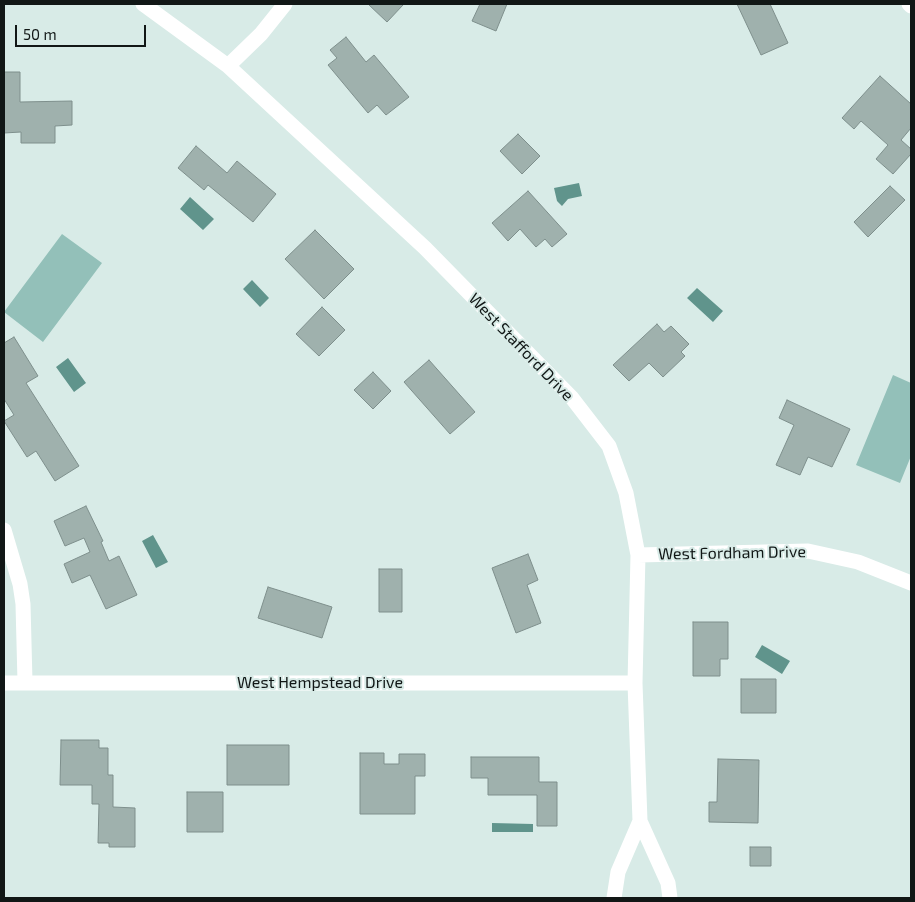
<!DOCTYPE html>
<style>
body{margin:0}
#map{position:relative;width:915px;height:902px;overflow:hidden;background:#d8ebe7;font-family:"Exo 2",sans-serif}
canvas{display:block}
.frame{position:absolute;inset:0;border:5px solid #111716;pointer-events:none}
.scale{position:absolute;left:15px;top:25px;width:131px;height:22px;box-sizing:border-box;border:2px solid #111716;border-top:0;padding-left:6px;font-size:15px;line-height:18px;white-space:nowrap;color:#111716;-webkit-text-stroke:4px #d8ebe7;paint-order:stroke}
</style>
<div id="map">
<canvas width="915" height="902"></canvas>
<div class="frame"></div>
<div class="scale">50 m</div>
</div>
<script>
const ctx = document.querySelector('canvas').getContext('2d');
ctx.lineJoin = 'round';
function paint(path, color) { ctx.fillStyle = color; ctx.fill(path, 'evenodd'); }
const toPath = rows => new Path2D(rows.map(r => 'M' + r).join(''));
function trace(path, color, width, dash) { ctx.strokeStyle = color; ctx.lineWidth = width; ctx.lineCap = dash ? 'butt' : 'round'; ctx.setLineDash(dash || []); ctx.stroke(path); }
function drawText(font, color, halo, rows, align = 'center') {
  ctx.font = font + ' "Exo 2",sans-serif'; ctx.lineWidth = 4; ctx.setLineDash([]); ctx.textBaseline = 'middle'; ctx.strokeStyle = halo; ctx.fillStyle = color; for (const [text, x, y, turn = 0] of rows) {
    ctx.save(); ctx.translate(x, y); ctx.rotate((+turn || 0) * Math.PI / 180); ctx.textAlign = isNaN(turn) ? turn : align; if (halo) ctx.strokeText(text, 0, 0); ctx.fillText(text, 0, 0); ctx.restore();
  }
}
paint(toPath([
 [62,234,102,263,43,342,4,312],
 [893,375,911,383,911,456,900,483,856,465]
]), '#93c0b9');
paint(toPath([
 [579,183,582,196,568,199,562,206,557,201,554,188],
 [190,197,214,219,203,230,180,209],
 [252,280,269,298,260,307,243,289],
 [697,288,723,311,713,322,687,298],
 [68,358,86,383,74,392,56,367],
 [153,535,168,562,156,568,142,541],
 [762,645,790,661,782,674,755,657],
 [492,823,533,824,533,832,492,832]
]), '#60948c');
const building = toPath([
 [368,4,402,4,403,5,387,22,368,4],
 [480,4,507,4,496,31,472,21,480,4],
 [737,4,770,4,788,43,761,55,737,4],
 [346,37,366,62,374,55,409,97,386,115,377,105,368,113,328,65,337,58,330,50,346,37],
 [4,72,20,72,20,102,72,101,72,125,55,126,55,143,21,143,21,132,4,133,4,72],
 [880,76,911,104,911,128,901,140,911,149,911,154,893,174,876,159,888,145,861,121,854,129,842,118,880,76],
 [518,134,540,156,522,174,500,151,518,134],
 [196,146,227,173,237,161,276,194,253,222,208,185,204,190,178,168,196,146],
 [890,186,905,200,868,237,854,222,890,186],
 [528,191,567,234,552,247,545,239,536,247,520,229,508,241,492,223,528,191],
 [315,230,354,269,324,299,285,259,315,230],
 [322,307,345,330,319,356,296,334,322,307],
 [657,324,664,332,671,326,689,344,681,352,685,356,663,377,649,363,629,381,613,365,657,324],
 [14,337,38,376,26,383,79,466,55,481,36,451,27,457,4,421,14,415,4,399,4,343,14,337],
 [429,360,475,412,450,434,404,382,429,360],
 [373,372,391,391,373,409,354,390,373,372],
 [787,400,850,429,832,467,808,457,800,475,776,465,794,425,779,418,787,400],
 [86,506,103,541,101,542,109,561,119,556,137,595,106,609,90,575,72,583,64,564,90,552,84,538,65,546,54,521,86,506],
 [528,554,538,580,527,585,541,623,516,633,492,568,528,554],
 [379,569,402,569,402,612,379,612,379,569],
 [268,587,332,607,322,638,258,618,268,587],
 [693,622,728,622,728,659,720,659,720,676,693,676,693,622],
 [741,679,776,679,776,713,741,713,741,679],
 [61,740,99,740,99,748,108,748,108,775,113,775,113,807,135,808,135,847,109,847,109,843,98,843,99,804,92,804,92,785,60,785,61,740],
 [227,745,289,745,289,785,227,785,227,745],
 [360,753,384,753,384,764,399,764,399,754,425,754,425,776,415,776,415,814,360,814,360,753],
 [471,757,539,757,539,782,557,782,557,826,537,826,537,795,488,795,488,778,471,778,471,757],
 [718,759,759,760,758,823,709,822,709,802,717,802,718,759],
 [187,792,223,792,223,832,187,832,187,792],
 [750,847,771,847,771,866,750,866,750,847]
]);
paint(building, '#9fb1ad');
trace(building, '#7e8f8c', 1);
trace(toPath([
 [143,4,228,66,425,248,572,398,609,446,626,493,638,555,635,683,640,821,668,883,670,898],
 [909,4,911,6],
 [228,66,261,34,285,4],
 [4,530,20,584,23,604,25,682],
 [638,555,808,551,858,562,911,583],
 [4,683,635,683],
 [614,898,618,872,640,821]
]), '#fff', 15);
drawText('16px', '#111716', '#d8ebe7', [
 ["West Stafford Drive",521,347,46],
 ["West Fordham Drive",732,553,-1],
 ["West Hempstead Drive",320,683]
]);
</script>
